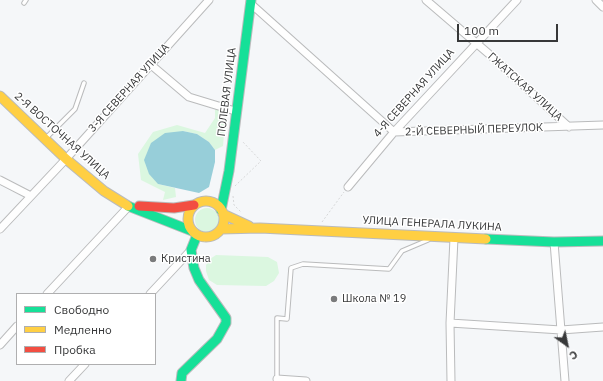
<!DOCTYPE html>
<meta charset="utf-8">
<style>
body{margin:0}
#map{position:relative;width:603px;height:381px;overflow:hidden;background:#f5f7f9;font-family:"IBM Plex Sans",sans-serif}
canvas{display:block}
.legend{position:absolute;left:16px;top:293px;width:140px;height:72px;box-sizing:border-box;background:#fff;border:1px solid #afafb0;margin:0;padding:5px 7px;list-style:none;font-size:12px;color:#373839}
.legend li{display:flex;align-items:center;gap:8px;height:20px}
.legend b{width:20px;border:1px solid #afafb0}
.north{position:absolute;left:547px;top:325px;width:40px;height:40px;-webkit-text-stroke:3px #fff;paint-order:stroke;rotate:147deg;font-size:11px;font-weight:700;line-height:16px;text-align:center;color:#373839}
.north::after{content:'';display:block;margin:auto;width:14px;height:18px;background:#373839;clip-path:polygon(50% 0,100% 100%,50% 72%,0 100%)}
.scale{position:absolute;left:457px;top:24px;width:101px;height:18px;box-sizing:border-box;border:2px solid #373839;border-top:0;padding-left:5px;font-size:12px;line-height:14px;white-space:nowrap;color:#373839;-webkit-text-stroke:3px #fff;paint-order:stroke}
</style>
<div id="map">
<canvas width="603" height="381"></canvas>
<ul class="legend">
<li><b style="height:5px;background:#16e098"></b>Свободно</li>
<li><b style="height:5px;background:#ffcf43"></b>Медленно</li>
<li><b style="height:5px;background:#f24e42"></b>Пробка</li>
</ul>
<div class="north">С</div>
<div class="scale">100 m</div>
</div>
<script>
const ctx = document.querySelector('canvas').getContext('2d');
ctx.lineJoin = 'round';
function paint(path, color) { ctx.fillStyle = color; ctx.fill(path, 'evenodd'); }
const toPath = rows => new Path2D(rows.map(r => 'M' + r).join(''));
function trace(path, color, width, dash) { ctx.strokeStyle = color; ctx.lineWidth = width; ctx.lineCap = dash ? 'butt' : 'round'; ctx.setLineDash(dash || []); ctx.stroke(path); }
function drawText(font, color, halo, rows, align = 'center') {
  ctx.font = font + ' "IBM Plex Sans",sans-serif'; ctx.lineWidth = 3; ctx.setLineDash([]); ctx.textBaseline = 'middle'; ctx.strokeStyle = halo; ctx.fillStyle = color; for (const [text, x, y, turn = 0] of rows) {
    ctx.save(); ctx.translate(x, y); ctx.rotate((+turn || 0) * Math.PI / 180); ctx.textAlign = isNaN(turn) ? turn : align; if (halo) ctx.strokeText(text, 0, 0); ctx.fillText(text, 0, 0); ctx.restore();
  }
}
paint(toPath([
 [215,109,226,112,223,146,215,150,209,142,197,134,183,131,158,184,175,188,176,197,163,200,165,192,141,180,138,154,153,132,177,125,205,133,215,118],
 '195 220a12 12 0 1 1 24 0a12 12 0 1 1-24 0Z',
 [216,255,268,257,277,262,279,273,274,281,266,286,217,285,209,280,206,271,206,265,210,259]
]), '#dbf7e0');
paint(toPath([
 [183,131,197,134,209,142,215,150,215,162,209,187,199,193,158,184,149,174,144,160,151,143,165,133]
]), '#97ced9');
const lane = toPath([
 [24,3,26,0],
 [46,138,75,109,84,83],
 [277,379,277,318,287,319,291,268,303,264,389,269,402,251,428,240]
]);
const street = toPath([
 [426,0,489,54,569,127],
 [596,0,603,7],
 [250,3,394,132,603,125],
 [150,64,189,97,235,111],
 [0,180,31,196],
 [348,187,394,132,517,0],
 [0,229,66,159,209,0],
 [554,242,565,381],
 [47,294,129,206],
 [150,294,191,250],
 [450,323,561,330,603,327],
 [0,345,17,326],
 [277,379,306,381],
 [69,381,85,364],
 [451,381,450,323,454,238]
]);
const fast = toPath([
 [128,206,192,231],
 [221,210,229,171,251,0],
 [486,239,554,242,603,241],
 [181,381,182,373,217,339,226,323,226,318,199,280,194,268,191,250,197,235]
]);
const slow = toPath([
 [0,96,66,159,104,191,128,206],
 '188 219a18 18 0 1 1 36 0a18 18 0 1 1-36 0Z',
 [223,214,249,226],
 [221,229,260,228,486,239]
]);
const jam = toPath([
 [139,206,174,208,194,205]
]);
trace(lane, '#babbbc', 5.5);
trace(street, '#babbbc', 9);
trace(fast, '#babbbc', 11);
trace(slow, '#babbbc', 11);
trace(jam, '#babbbc', 11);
trace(toPath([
 [235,186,261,161,242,141],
 [233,196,234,205,241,212],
 [322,222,344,192],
 [204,241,216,237]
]), '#d6d7d8', 1, [2, 2]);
trace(lane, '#fefefe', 3.5);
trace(street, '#fefefe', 7);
trace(fast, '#16e098', 9);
trace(slow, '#ffcf43', 9);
trace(jam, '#f24e42', 9);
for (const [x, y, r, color] of [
 [153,259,4,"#7a7b7c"],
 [334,299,4,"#7a7b7c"]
]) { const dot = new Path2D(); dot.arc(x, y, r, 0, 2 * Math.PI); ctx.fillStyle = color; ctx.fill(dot); trace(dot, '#fff', 1.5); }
drawText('11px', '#373839', '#fff', [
 ["ГЖАТСКАЯ УЛИЦА",525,87,42],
 ["3-Я СЕВЕРНАЯ УЛИЦА",129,88,-48],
 ["ПОЛЕВАЯ УЛИЦА",227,92,-83],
 ["4-Я СЕВЕРНАЯ УЛИЦА",414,93,-48],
 ["2-Й СЕВЕРНЫЙ ПЕРЕУЛОК",474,130,-2],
 ["2-Я ВОСТОЧНАЯ УЛИЦА",62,136,42],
 ["УЛИЦА ГЕНЕРАЛА ЛУКИНА",432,224,3]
]);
drawText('11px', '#373839', '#fff', [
 ["Кристина",161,259],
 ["Школа № 19",342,299]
], 'left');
</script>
